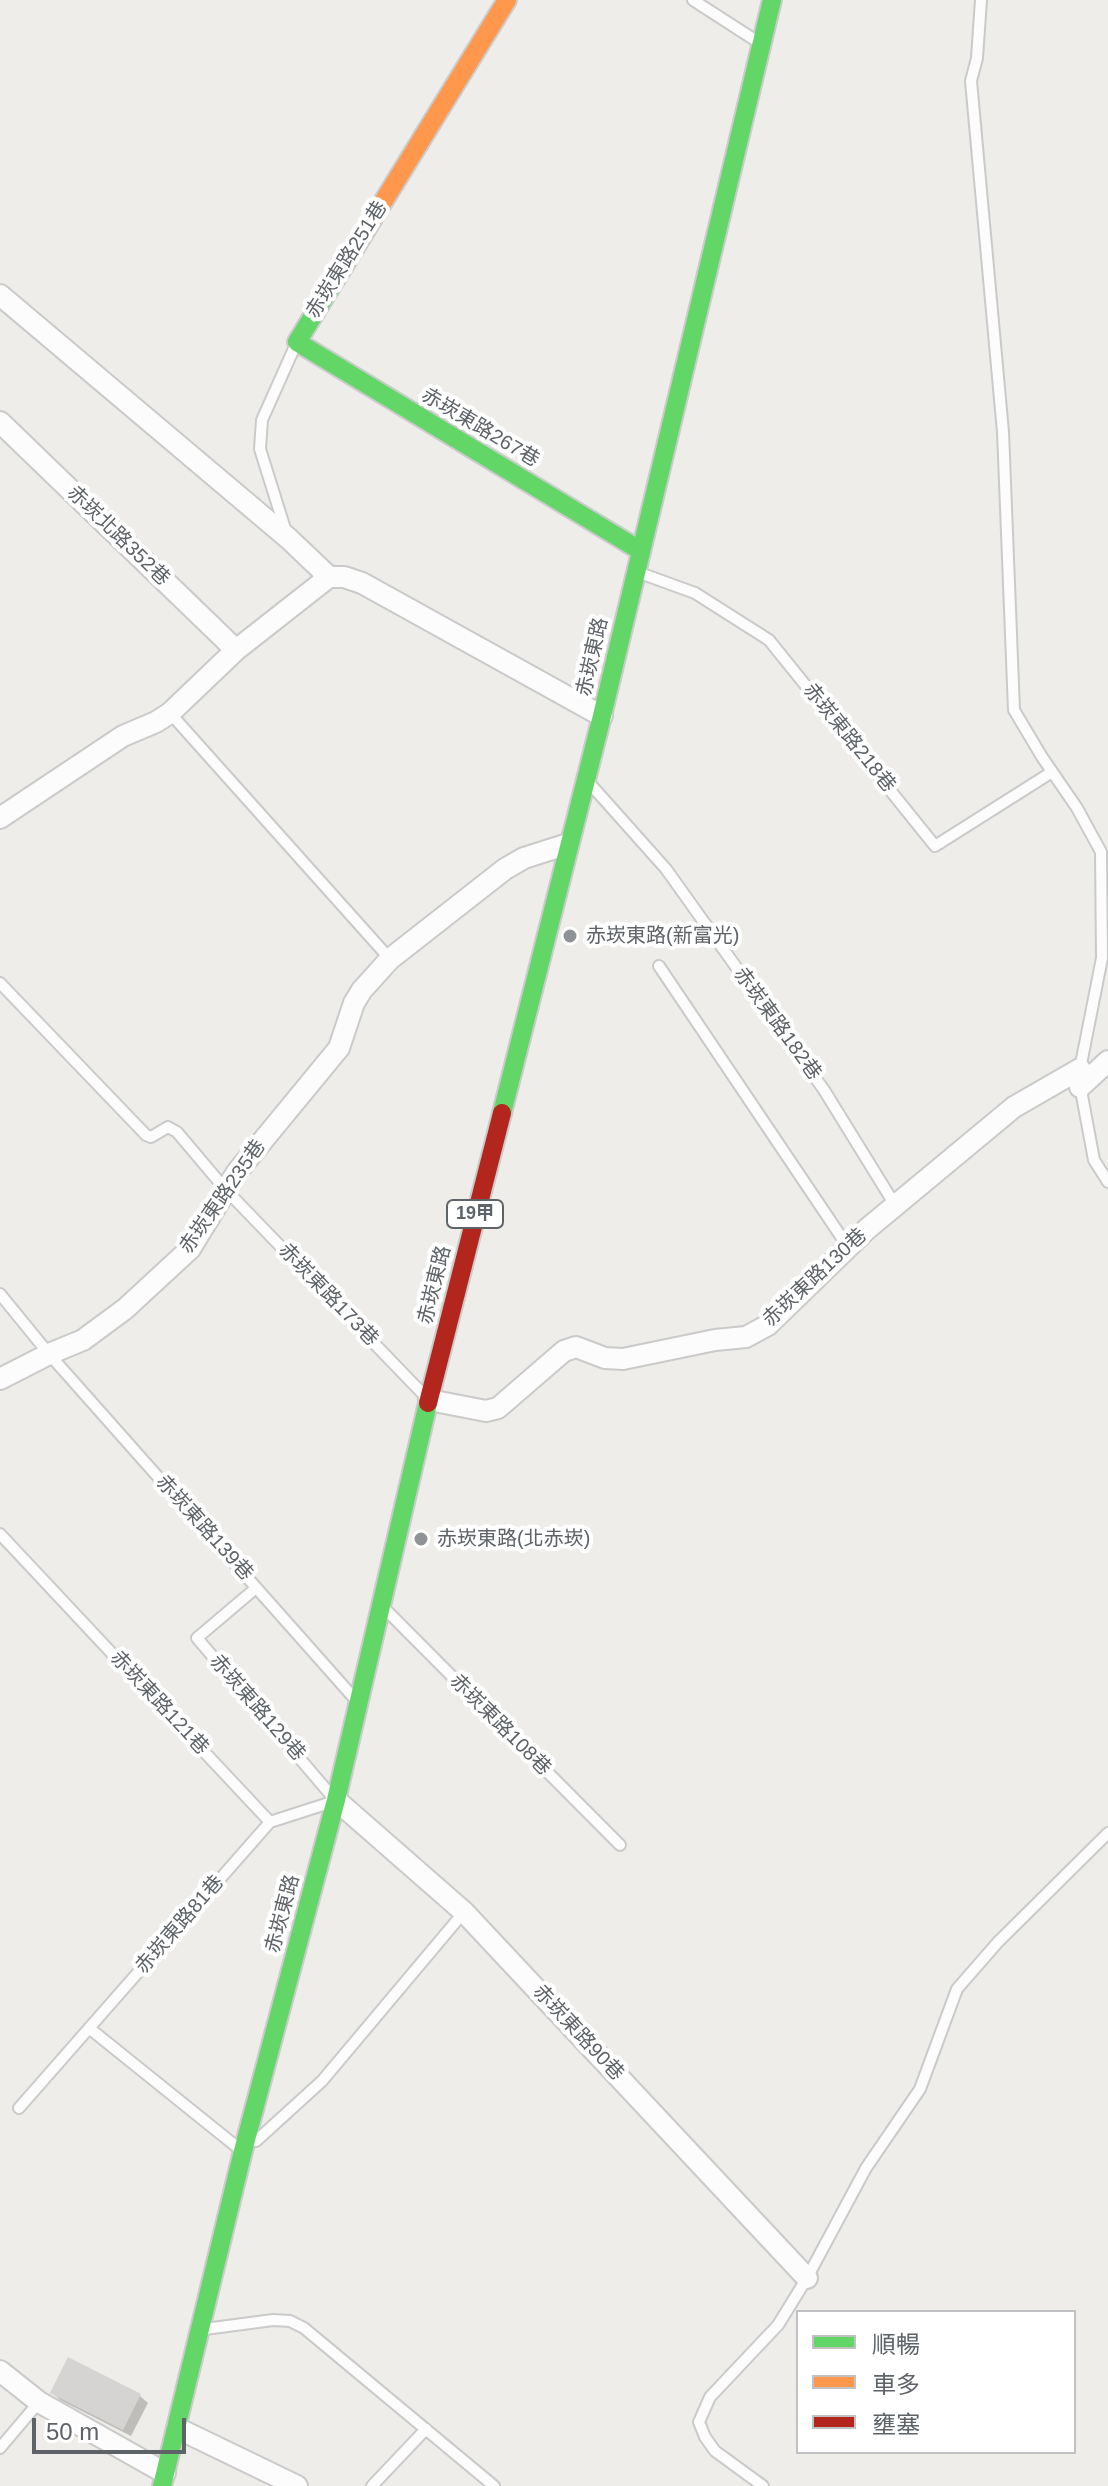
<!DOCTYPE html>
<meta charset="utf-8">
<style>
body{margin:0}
#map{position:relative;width:1108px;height:2486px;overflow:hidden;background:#eeede9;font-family:Arial,"Noto Sans TC",sans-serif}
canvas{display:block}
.legend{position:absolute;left:796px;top:2310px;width:280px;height:144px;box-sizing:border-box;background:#fff;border:2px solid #bfc1c3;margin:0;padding:10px 14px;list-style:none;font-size:24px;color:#5e6368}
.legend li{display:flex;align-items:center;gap:16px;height:40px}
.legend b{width:40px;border:2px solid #bfc1c3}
.scale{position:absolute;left:32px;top:2418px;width:154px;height:36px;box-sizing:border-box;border:4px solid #5e6368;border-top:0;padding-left:10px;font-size:24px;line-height:28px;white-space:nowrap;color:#5e6368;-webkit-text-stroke:6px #fff;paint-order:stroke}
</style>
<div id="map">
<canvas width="1108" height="2486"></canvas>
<ul class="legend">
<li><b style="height:10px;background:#63d668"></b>順暢</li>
<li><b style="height:10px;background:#ff974d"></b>車多</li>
<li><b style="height:10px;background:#b3261e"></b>壅塞</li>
</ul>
<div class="scale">50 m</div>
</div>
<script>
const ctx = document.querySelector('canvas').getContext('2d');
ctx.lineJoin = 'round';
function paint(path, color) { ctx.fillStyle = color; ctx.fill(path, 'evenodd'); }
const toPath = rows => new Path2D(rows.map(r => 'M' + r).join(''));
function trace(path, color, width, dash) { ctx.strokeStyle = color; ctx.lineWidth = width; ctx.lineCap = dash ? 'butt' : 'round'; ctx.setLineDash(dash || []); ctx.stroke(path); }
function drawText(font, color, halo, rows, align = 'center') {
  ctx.font = font + ' Arial,"Noto Sans TC",sans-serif'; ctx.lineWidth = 8; ctx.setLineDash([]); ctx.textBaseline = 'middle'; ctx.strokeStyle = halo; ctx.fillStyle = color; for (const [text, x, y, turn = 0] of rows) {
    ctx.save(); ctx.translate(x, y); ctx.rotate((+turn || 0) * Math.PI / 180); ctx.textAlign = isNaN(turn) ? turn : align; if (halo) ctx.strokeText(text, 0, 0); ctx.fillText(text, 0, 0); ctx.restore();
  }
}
paint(toPath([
 [52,2392,140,2396,148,2403,131,2436,60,2400]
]), '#0003');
paint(toPath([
 [68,2357,141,2394,123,2430,50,2393]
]), '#d5d4d2');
const lane = toPath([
 [693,0,758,42],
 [981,0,977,58,971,81,1003,432,1014,710,1042,757,1077,808,1101,852,1102,958,1080,1069],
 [286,532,260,449,262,420,296,344],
 [640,573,695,593,769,640,935,846,1052,772],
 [170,713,390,959],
 [592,786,666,869,824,1090,895,1205],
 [659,966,848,1247],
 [0,983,146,1135,151,1137,168,1127,177,1132,226,1190,423,1394],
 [1080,1085,1094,1160,1108,1182],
 [0,1294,49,1354,354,1698],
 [0,1534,270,1822],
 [256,1588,197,1638,330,1794],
 [387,1611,620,1845],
 [270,1822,329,1803],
 [89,2028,237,2147],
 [19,2108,270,1822],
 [256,2141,322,2081,464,1912],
 [205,2329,273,2320,290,2321,304,2328,494,2486],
 [0,2448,39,2402],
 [372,2486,426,2429],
 [763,2486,715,2451,705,2437,699,2422,710,2397,778,2325,807,2278,866,2168,920,2089,957,1989,998,1942,1108,1833]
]);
const street = toPath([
 [0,295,288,538,329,577,344,577,362,583,602,716],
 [0,422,236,650],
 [0,818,123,736,156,722,170,713,236,650,329,577],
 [1080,1087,1108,1061],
 [0,1379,49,1354,83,1340,125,1309,190,1249,237,1172,339,1048,354,1003,362,990,390,959,505,869,524,858,568,844],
 [429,1400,486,1411,498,1408,564,1351,576,1347,605,1358,623,1359,715,1340,746,1337,768,1325,867,1229,1014,1107,1080,1069],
 [336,1800,464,1912,807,2278],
 [0,2371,39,2402,165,2473],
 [177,2428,297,2486]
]);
const fast = toPath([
 [345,264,297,342,641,551],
 [502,1113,602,716,772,0],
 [162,2486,243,2151,336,1800,428,1403]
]);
const slow = toPath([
 [345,264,507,0]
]);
const jam = toPath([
 [428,1403,502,1113]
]);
trace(lane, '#cacaca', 14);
trace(street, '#cacaca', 24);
trace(fast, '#cacbcb', 22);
trace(slow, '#cacbcb', 22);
trace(jam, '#cacbcb', 22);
trace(lane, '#fcfcfc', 10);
trace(street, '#fcfcfc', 20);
trace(fast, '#63d668', 18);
trace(slow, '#ff974d', 18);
trace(jam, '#b3261e', 18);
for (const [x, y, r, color] of [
 [570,936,8,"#909395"],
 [421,1539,8,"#909395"]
]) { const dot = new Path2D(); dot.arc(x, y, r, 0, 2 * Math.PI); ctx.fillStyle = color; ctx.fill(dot); trace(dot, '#fff', 3); }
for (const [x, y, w] of [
 [475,1214,56]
]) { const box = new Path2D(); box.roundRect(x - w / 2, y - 14, w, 28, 6); ctx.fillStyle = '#fff'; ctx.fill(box); trace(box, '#5e6368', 2); }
drawText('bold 18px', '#5e6368', null, [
 ["19甲",475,1214]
]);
drawText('20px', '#5e6368', '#fff', [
 ["赤崁東路251巷",347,260,-58],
 ["赤崁東路267巷",480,428,31],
 ["赤崁北路352巷",118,536,44],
 ["赤崁東路",593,657,-77],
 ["赤崁東路218巷",849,738,51],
 ["赤崁東路182巷",777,1024,54],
 ["赤崁東路235巷",223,1197,-55],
 ["赤崁東路130巷",815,1278,-43],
 ["赤崁東路",435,1285,-76],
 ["赤崁東路173巷",328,1295,46],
 ["赤崁東路139巷",204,1528,48],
 ["赤崁東路121巷",159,1703,47],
 ["赤崁東路129巷",257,1708,49],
 ["赤崁東路108巷",500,1725,45],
 ["赤崁東路",283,1914,-75],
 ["赤崁東路81巷",180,1925,-49],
 ["赤崁東路90巷",578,2033,47]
]);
drawText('20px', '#5e6368', '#fff', [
 ["赤崁東路(新富光)",586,936],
 ["赤崁東路(北赤崁)",437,1539]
], 'left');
</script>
